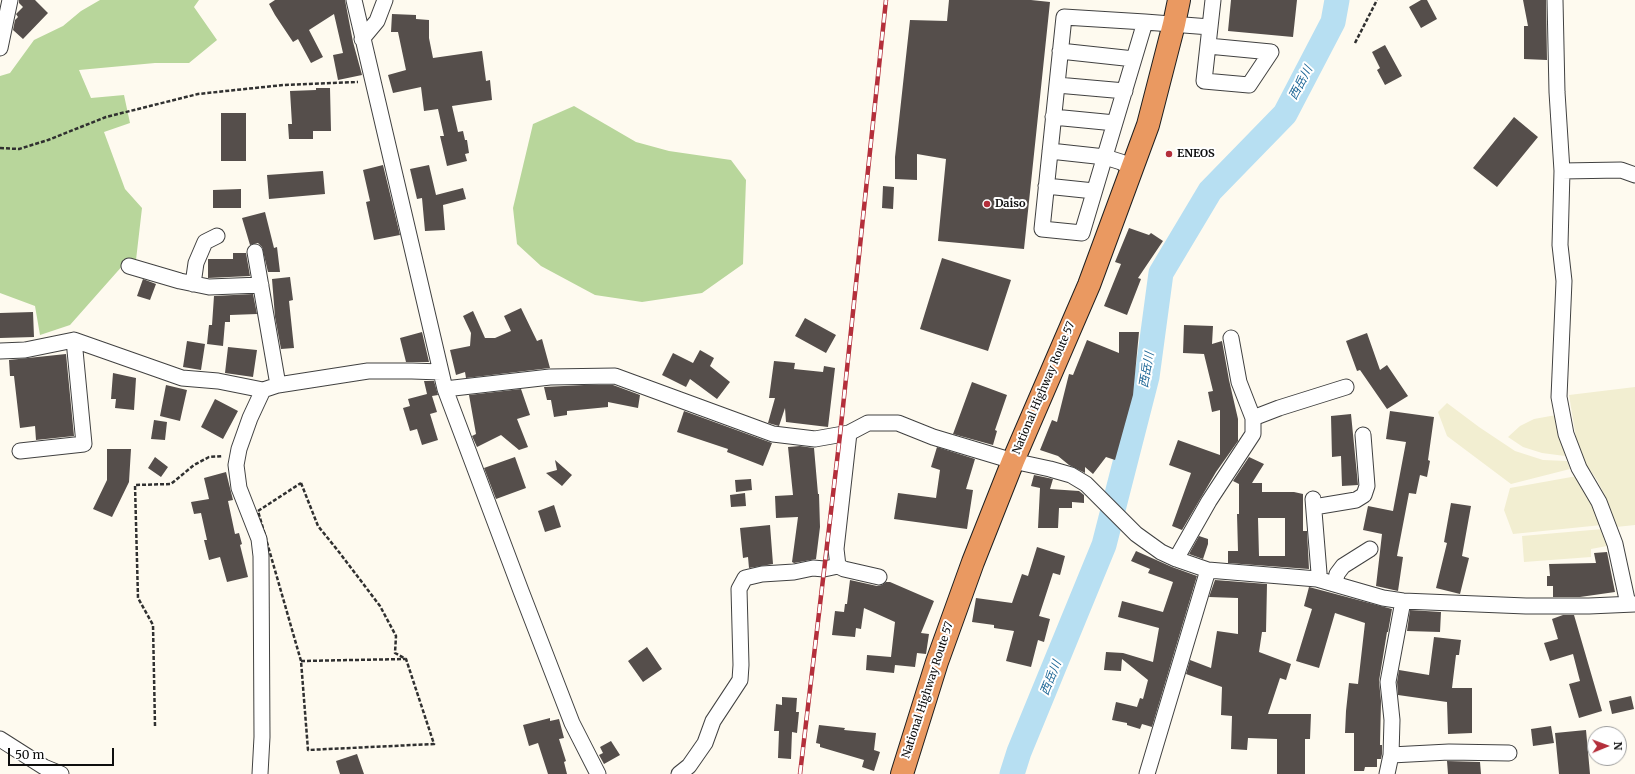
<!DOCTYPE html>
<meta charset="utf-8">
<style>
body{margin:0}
#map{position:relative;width:1635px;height:774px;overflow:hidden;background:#fefaef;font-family:Merriweather,serif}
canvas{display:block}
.north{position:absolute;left:1587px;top:726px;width:40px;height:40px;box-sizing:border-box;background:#fff;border:1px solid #9f9f9f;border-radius:50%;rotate:89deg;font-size:11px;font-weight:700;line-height:16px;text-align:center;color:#0e0e0e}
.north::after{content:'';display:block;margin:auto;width:14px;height:18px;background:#b42f3b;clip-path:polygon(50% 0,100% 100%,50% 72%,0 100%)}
.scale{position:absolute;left:8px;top:748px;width:106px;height:18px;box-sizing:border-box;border:2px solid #0e0e0e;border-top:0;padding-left:5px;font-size:12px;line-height:14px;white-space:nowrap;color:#0e0e0e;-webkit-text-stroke:3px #fff;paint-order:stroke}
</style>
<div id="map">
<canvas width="1635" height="774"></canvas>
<div class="north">N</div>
<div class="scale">50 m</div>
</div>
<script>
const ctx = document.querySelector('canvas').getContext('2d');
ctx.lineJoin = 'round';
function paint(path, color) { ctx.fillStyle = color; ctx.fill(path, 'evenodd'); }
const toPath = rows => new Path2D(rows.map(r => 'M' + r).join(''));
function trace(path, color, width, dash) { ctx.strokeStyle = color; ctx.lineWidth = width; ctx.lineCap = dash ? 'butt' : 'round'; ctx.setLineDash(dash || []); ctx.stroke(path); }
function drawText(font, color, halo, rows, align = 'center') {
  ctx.font = font + ' Merriweather,"Noto Sans JP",serif'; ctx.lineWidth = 4; ctx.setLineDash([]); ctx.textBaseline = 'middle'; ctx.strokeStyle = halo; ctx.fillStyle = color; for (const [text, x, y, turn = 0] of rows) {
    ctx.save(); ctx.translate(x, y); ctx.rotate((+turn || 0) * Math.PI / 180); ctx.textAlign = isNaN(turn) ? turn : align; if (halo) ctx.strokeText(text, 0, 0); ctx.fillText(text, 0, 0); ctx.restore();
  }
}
paint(toPath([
 [1635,387,1635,525,1616,527,1605,496,1597,480,1585,463,1577,444,1569,395],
 [1447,403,1479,427,1515,451,1543,460,1567,461,1570,469,1511,484,1447,436,1438,412],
 [1556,415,1565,456,1542,453,1523,447,1508,437,1520,426,1534,419],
 [1577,476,1593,504,1602,525,1513,534,1504,510,1510,488],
 [1603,529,1607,546,1591,549,1591,557,1524,562,1522,536]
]), '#f2eed1');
paint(toPath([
 [100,0,199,0,194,7,217,40,189,63,155,63,79,70,91,98,124,95,130,123,104,132,125,189,142,208,136,260,124,264,70,325,40,335,35,306,0,293,0,76,10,73,34,40,63,26,81,11],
 [574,106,636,142,669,151,731,160,746,180,743,264,702,293,642,302,595,295,541,266,517,244,513,208,533,124]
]), '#b8d69b');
trace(toPath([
 [1012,774,1019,752,1104,545,1147,377,1161,273,1210,191,1285,114,1333,22,1337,0]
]), '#b7dff2', 25);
paint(toPath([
 [19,0,35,0,48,13,23,39,13,30,15,20,18,17,16,14,23,7,19,3],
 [275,0,345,0,353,42,362,75,338,80,333,55,343,53,334,14,309,30,323,57,311,63,298,39,293,42,275,15,269,4],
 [949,0,1031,0,1050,2,1024,249,938,241,946,159,917,154,917,180,895,179,895,157,910,20,947,21],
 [1231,0,1297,0,1293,37,1228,31],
 [1421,0,1427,0,1437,19,1421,28,1409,7],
 [1523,0,1546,0,1547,60,1524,59,1524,26,1528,26],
 [392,14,416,15,416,19,429,20,429,38,433,58,482,51,486,81,490,80,492,100,452,106,458,132,463,131,465,140,467,140,469,153,465,154,467,161,447,166,440,136,444,136,438,109,424,111,421,87,393,93,388,75,406,70,398,32,391,32],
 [1385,45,1402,76,1385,85,1377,70,1380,68,1372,52],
 [316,88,330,88,331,131,313,131,313,139,289,139,288,124,292,124,290,91,316,90],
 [221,113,246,113,246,161,221,161],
 [1514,117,1538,137,1497,187,1473,168],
 [383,165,400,235,374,240,366,202,370,201,363,170],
 [429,165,436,195,463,188,466,199,443,205,445,230,425,231,422,198,417,199,410,169],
 [323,171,325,194,269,199,267,175],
 [883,186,894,187,893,209,882,208],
 [241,189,241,208,213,208,213,190],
 [265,212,274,248,277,247,280,272,268,272,262,247,258,243,250,245,242,218],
 [1129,228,1149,235,1151,233,1163,241,1138,278,1141,279,1127,315,1104,306,1121,264,1115,262],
 [233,253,246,253,250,276,208,278,208,259,233,259],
 [942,258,1011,280,988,351,920,329],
 [290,277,293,300,289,301,294,348,281,349,275,317,272,279],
 [143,279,156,284,150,300,137,296],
 [253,294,257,314,230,315,230,322,225,322,223,346,207,344,209,325,212,325,214,296],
 [521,308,537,341,542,339,550,368,466,378,465,372,456,375,450,350,470,346,471,333,463,316,473,311,485,338,495,338,511,331,504,316],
 [33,312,34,337,0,338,0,313],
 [805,318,836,335,826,353,795,336],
 [1184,325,1213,326,1212,344,1222,341,1229,380,1238,419,1238,441,1216,472,1182,530,1172,526,1191,473,1169,465,1178,440,1220,455,1220,410,1212,412,1208,392,1213,391,1204,354,1183,353],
 [422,332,429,362,406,362,400,338],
 [1119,332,1139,332,1133,395,1115,460,1106,457,1093,474,1085,467,1085,473,1069,465,1058,456,1040,450,1052,420,1057,422,1069,374,1073,375,1087,340,1119,353],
 [1367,333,1380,370,1387,365,1408,396,1387,409,1360,370,1357,371,1346,341],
 [187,341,205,344,201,370,183,367],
 [228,347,257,350,253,377,225,373],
 [700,350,714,358,710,366,730,382,717,399,690,379,686,387,662,375,673,353,693,363],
 [66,354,74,436,36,440,35,426,20,428,14,376,10,376,9,360],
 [774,361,795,363,794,369,823,372,824,366,835,368,828,427,786,422,785,408,779,426,768,423,775,398,769,398],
 [113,373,136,378,134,410,115,408,116,399,111,399],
 [424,381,434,381,438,395,432,396,437,412,430,414,438,440,422,445,417,429,410,431,403,408,410,406,408,399,427,394],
 [972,382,1007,395,995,430,997,431,993,445,953,434],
 [166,385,187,390,180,421,160,416],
 [584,385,613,385,640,395,638,408,608,402,608,407,567,411,567,415,554,417,551,400,547,400,544,387],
 [521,389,530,415,517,419,528,447,519,450,501,435,477,447,472,436,476,434,469,395],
 [215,399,238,411,223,439,201,427],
 [684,411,772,443,763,466,727,452,728,449,677,432],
 [1390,411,1434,417,1428,460,1430,461,1427,477,1420,475,1416,494,1409,493,1397,556,1403,557,1398,591,1376,586,1382,534,1363,530,1368,506,1393,511,1406,442,1386,439],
 [1351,414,1358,485,1342,486,1341,456,1332,457,1331,416],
 [154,420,167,422,165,440,151,439],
 [800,446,814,448,818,494,819,494,820,527,816,559,794,563,792,562,798,517,776,518,775,496,793,495,788,447],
 [937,447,975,459,966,489,973,490,967,529,894,519,898,493,936,498,940,470,931,467],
 [107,449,131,449,129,482,112,517,93,509,107,480],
 [155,457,168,467,161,477,148,468],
 [515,457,526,488,496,499,484,468],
 [1249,457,1264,464,1252,483,1262,483,1262,492,1294,492,1303,494,1303,531,1307,531,1309,569,1228,563,1228,551,1238,551,1237,514,1239,514,1239,484,1233,481],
 [1258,518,1285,518,1285,556,1259,556],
 [555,460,572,475,562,486,546,473,557,470],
 [226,472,233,500,228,501,235,534,239,533,242,544,240,545,248,577,227,582,220,557,209,560,204,540,207,540,201,513,194,514,191,502,209,499,204,478],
 [1034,475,1053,479,1050,489,1079,491,1084,495,1084,503,1072,502,1072,508,1059,508,1058,528,1038,528,1040,488,1031,486],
 [751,479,752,490,736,492,735,480],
 [745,493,746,506,731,507,730,495],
 [1451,503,1471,506,1462,556,1469,558,1460,594,1436,588,1447,543,1444,542],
 [554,505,561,527,545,532,538,511],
 [770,525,773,564,749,568,748,557,743,558,740,528],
 [1199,536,1208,539,1208,544,1203,559,1189,554],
 [1037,547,1065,556,1060,575,1053,573,1039,616,1050,619,1044,642,1038,640,1031,667,1006,661,1014,631,994,628,994,625,972,622,976,598,1012,603,1022,574,1028,576],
 [1136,551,1172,567,1197,576,1152,727,1142,724,1140,729,1127,725,1127,723,1112,720,1116,702,1137,707,1140,698,1143,699,1148,680,1122,659,1121,671,1104,670,1106,652,1123,653,1153,662,1159,628,1118,617,1122,601,1163,612,1173,582,1148,573,1150,569,1131,561],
 [1607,552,1615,592,1580,597,1553,597,1553,586,1547,586,1547,576,1550,576,1549,564,1596,563,1594,553],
 [850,580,877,586,882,585,886,582,890,582,934,601,921,633,929,634,926,654,917,653,915,667,895,665,894,673,866,670,867,655,891,657,895,622,864,608,861,629,856,628,855,637,832,635,835,611,844,612,845,604,847,604],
 [1215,580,1267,584,1266,632,1262,632,1259,652,1291,664,1286,680,1280,678,1268,714,1311,714,1310,739,1305,739,1305,774,1277,774,1277,739,1248,738,1247,750,1231,749,1232,716,1221,715,1222,687,1186,674,1190,660,1211,668,1217,631,1238,634,1238,598,1209,597],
 [1309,587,1392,609,1388,632,1387,632,1379,681,1381,701,1380,745,1382,745,1382,754,1381,759,1377,759,1377,767,1365,767,1364,771,1354,771,1354,733,1345,733,1346,711,1349,683,1358,684,1365,623,1335,613,1319,668,1296,661,1312,609,1304,606],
 [1410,610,1441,612,1440,632,1407,631],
 [1563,615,1574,615,1602,711,1579,718,1569,684,1580,681,1573,654,1550,661,1544,643,1558,639,1552,619],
 [1434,637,1461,640,1459,655,1456,655,1452,688,1472,688,1472,733,1448,734,1447,702,1398,695,1397,682,1399,670,1429,675],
 [647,647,662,669,643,682,628,661],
 [1631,696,1634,709,1612,714,1609,701],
 [782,697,797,698,796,712,799,712,797,733,792,732,791,759,778,758,779,731,774,731,776,704,782,705],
 [550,718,550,721,559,719,564,738,559,739,566,761,564,762,567,774,548,774,538,743,529,746,523,725],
 [819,725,845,728,844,730,876,733,874,750,880,752,874,771,862,767,864,760,820,747,820,744,816,743],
 [1551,726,1554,743,1533,746,1531,729],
 [1586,730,1590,774,1559,774,1555,733],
 [611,741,620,755,604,764,599,755,603,753,600,747],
 [357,754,364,774,340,774,336,761],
 [1447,761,1480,762,1481,774,1448,774]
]), '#554e4b');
const minor = toPath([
 [354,0,445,389,521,591,572,723,598,774],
 [1555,0,1557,92,1562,171,1560,245,1564,281,1559,397,1566,434,1579,468,1599,502,1615,544,1628,604],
 [1145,22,1082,233,1042,229,1064,17,1145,22,1210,27],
 [362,39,377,21,385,0],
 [1208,46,1271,52,1249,85,1204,81,1213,0],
 [0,48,10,0],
 [1060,51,1134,59],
 [1057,85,1125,91],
 [1053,117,1115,123],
 [1050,151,1105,157,1121,162,1132,169],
 [1562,171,1621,170,1635,175],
 [1046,186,1094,191],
 [255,252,278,385],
 [129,266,180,281,209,287,261,285],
 [193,284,196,263,205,242,217,236],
 [0,351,25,350,74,340,182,378,218,381,263,390,278,385,368,371,412,371,441,372],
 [445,389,550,377,615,376,773,434,815,439,849,433,868,423,898,423,933,437,1013,461,1050,469,1071,475,1086,484,1136,534,1161,552,1176,559,1208,570,1317,579,1383,598,1403,601,1526,606,1589,606,1635,604],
 [1253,418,1279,408,1346,387],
 [20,451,84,444,74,340],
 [1313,499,1319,573,1317,579],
 [1314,507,1356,500,1364,495,1367,486,1363,435],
 [1176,559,1209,501,1253,434,1253,418,1239,382,1231,338],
 [838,566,844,569,879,577],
 [1335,584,1337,574,1343,566,1370,549],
 [0,739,44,767,61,774],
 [1391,755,1449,752,1509,753],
 [260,774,262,737,261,556,259,539,239,488,236,465,239,449,250,418,263,390],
 [679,774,689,766,705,743,713,721,740,680,741,665,739,589,745,578,762,574,794,572,813,568,824,569,838,566,836,549,849,433],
 [1147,774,1208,570],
 [1387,774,1391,755,1392,720,1388,682,1403,601]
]);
const highway = toPath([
 [902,774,937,662,973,562,1013,461,1089,285,1148,125,1174,24,1179,0]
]);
trace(minor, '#414141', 17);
trace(highway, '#1f1f1f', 24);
trace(toPath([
 [1355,43,1377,0],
 [0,148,19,149,48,140,106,117,198,94,283,85,358,82],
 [301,483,318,526,339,552,380,606,396,636,395,653,406,659,434,744,308,750,301,661,258,511,301,483],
 [301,661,405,659],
 [155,726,153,625,138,598,135,485,171,484,194,465,209,457,223,456]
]), '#303030', 2.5, [4, 2]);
trace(minor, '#fff', 15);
trace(highway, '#ea9961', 22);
const rail = toPath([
 [800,774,840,435,886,0]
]);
trace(rail, '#b42f3b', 4.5);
trace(rail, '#fff', 3, [9]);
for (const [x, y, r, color] of [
 [1169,154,4,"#b42f3b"],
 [987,204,4,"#b42f3b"]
]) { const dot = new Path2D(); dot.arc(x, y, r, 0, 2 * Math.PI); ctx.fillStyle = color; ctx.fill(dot); trace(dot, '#fff', 1.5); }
drawText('bold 11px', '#0e0e0e', '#fff', [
 ["ENEOS",1177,154],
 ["Daiso",995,204]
], 'left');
drawText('11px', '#0e0e0e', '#fff', [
 ["National Highway Route 57",1044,388,-67],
 ["National Highway Route 57",928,690,-72]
]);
drawText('italic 12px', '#1f6897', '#fff', [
 ["西岳川",1301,83,-62],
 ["西岳川",1147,370,-80],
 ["西岳川",1051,678,-68]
]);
</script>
